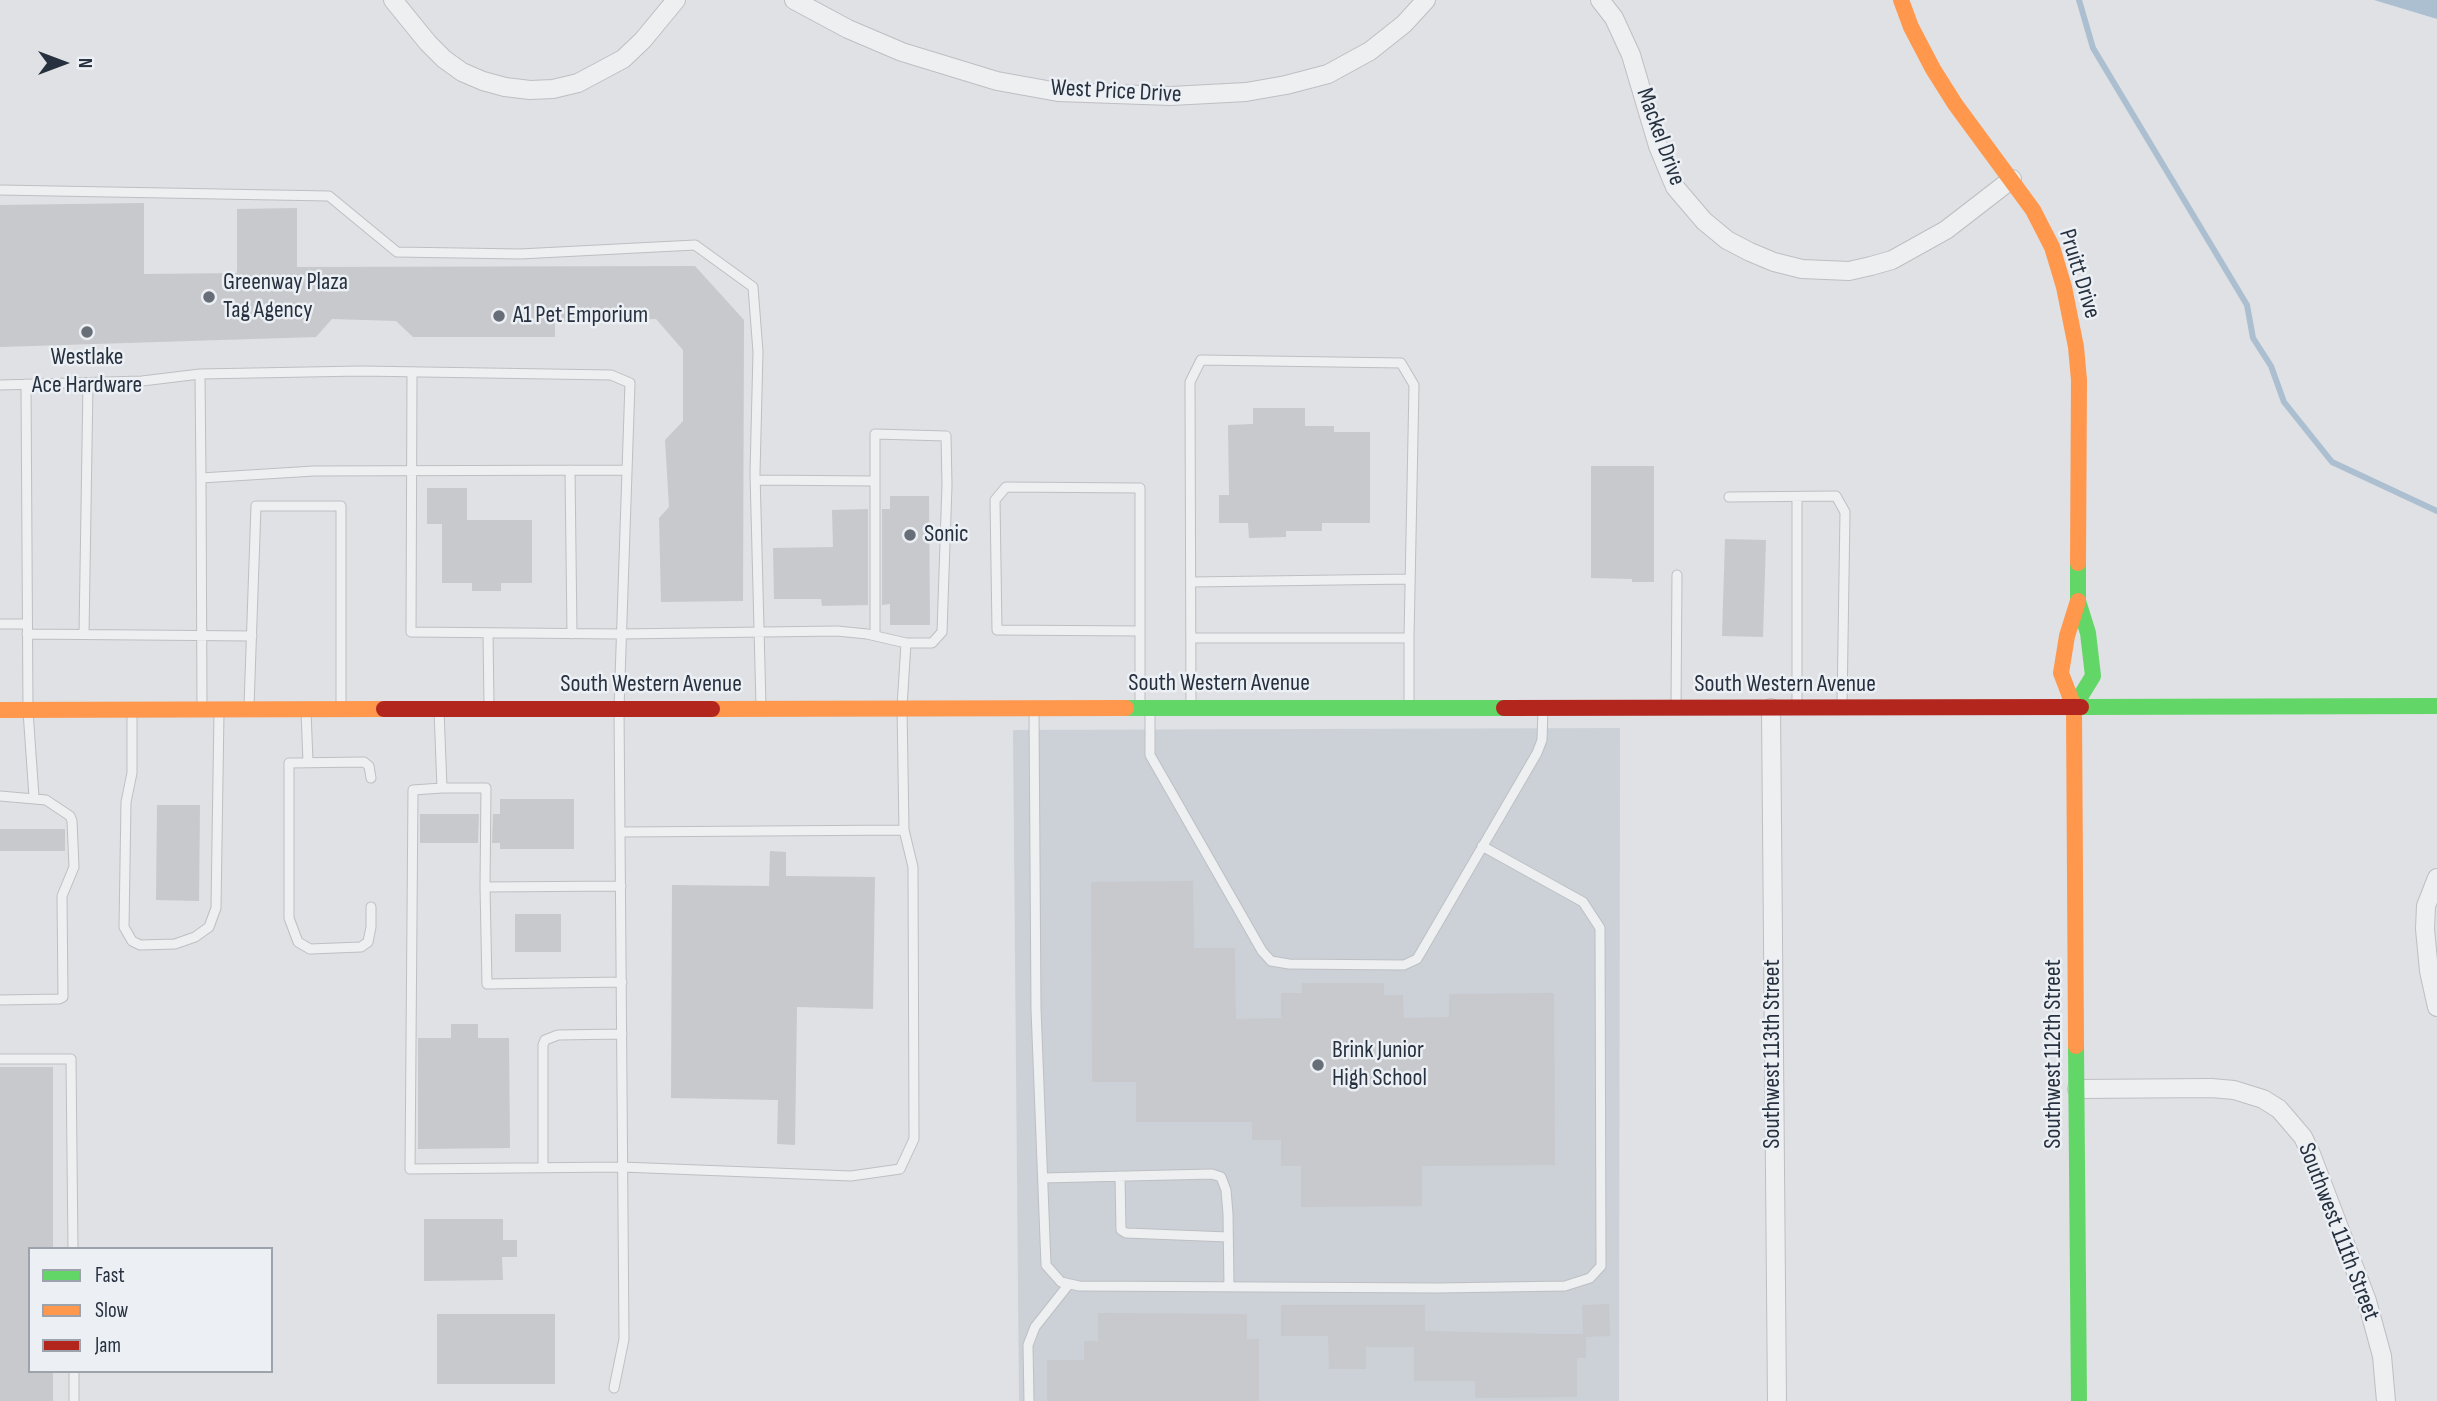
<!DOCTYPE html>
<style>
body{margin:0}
#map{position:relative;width:2437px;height:1401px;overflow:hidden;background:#dfe1e4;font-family:"Sofia Sans Condensed",sans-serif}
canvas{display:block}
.legend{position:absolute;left:28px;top:1247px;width:245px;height:126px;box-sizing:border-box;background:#ecf0f5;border:2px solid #9da3ac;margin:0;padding:9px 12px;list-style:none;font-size:21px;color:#26303e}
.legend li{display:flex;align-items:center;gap:14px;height:35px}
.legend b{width:35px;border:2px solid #9da3ac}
.north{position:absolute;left:28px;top:28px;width:70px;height:70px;-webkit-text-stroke:5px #ecf0f5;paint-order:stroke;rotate:90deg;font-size:19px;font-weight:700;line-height:28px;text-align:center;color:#26303e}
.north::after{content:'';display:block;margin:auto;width:24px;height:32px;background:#26303e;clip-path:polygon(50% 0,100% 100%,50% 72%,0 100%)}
</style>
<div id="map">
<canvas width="2437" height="1401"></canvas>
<ul class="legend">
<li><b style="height:9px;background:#63d668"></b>Fast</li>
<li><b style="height:9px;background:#ff974d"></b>Slow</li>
<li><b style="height:9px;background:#b3261e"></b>Jam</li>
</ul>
<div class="north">N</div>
</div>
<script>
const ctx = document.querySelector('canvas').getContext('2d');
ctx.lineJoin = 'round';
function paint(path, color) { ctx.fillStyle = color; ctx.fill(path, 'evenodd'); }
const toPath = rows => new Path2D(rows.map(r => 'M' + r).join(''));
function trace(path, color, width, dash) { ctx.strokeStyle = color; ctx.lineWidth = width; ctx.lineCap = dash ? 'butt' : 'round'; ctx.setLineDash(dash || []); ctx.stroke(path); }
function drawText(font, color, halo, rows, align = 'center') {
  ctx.font = font + ' "Sofia Sans Condensed",sans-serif'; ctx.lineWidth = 5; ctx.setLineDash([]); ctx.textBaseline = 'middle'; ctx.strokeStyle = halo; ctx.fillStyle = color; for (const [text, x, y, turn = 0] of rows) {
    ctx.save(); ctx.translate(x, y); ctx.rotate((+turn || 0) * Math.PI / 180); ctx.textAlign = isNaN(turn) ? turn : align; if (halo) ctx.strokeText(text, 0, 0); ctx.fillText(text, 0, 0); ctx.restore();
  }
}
paint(toPath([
 [1620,728,1619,1401,1019,1401,1013,730]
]), '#ccd1d8');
paint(toPath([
 [2374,0,2437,0,2437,19]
]), '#acbfd1');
trace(toPath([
 [2079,0,2093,48,2247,305,2253,338,2271,366,2284,402,2332,462,2437,511]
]), '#acbfd1', 6);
paint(toPath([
 [144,203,144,274,237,273,237,209,297,208,297,267,695,266,744,320,743,601,661,602,659,518,669,507,665,440,683,421,683,350,656,319,555,322,555,337,413,337,396,321,332,319,316,337,0,347,0,205],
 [1253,408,1305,408,1305,426,1334,426,1334,432,1370,432,1370,523,1322,523,1322,531,1286,531,1286,537,1249,538,1248,523,1219,523,1219,495,1229,495,1228,425,1253,424],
 [1591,466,1654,466,1654,582,1632,582,1632,579,1591,578],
 [427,488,467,488,467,520,532,520,532,583,501,583,501,591,472,591,472,583,442,583,442,524,427,524],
 [890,496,929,496,930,625,890,625,890,604,882,605,882,509,890,509],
 [868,509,868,605,822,606,821,599,774,599,773,548,833,547,832,510],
 [1725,539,1766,540,1763,637,1722,636],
 [500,799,574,799,574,849,500,849,500,843,492,843,493,814,500,814],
 [157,805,200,805,199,901,156,900],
 [420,814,479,814,478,843,420,843],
 [0,829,65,829,65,851,0,851],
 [770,851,786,852,786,876,875,877,873,1009,797,1007,795,1145,777,1144,778,1100,671,1098,672,885,769,886],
 [1193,881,1194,948,1235,948,1236,1019,1281,1018,1281,993,1302,993,1302,983,1384,983,1384,995,1403,995,1404,1018,1449,1017,1449,994,1554,993,1555,1165,1422,1166,1422,1206,1301,1207,1301,1166,1281,1166,1281,1140,1252,1140,1252,1122,1136,1122,1136,1082,1092,1082,1091,882],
 [515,914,561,914,561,952,515,952],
 [451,1024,478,1024,478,1038,509,1038,510,1148,418,1149,418,1038,451,1038],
 [0,1067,53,1067,53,1249,30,1249,30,1371,53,1371,53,1401,0,1401],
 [424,1219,503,1219,503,1240,517,1240,517,1257,502,1257,503,1280,424,1281],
 [1609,1304,1610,1336,1586,1337,1586,1358,1577,1358,1577,1397,1475,1398,1475,1381,1414,1381,1414,1347,1366,1347,1366,1369,1329,1369,1328,1336,1281,1336,1281,1305,1425,1305,1425,1331,1552,1334,1583,1334,1582,1305],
 [1098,1313,1247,1314,1247,1339,1259,1339,1259,1401,1047,1401,1047,1360,1084,1360,1084,1341,1098,1341],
 [437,1314,555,1314,555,1384,437,1384]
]), '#c7c9cc');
const lane = toPath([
 [0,190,329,196,397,252,520,254,695,245,753,287,758,352,755,473,761,706],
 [412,372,411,632,621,634,837,631,867,634,906,643,902,707,904,830],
 [200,374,201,478],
 [26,384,28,711,34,797],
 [0,385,142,381,200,374,361,371,611,375,630,383,619,708,624,1339,614,1388],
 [570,470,572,634],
 [755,480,875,481],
 [1729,497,1836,496,1845,512,1842,706],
 [1797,497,1797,705],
 [1192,582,1409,579],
 [0,624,27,624],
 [1139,631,997,630,995,500,1006,487,1140,488,1140,705],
 [488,633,489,705],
 [27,634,252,636],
 [84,634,88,383],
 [875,635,875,434,946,436,947,485,942,632,932,643,906,643],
 [1409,638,1409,706],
 [1191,705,1190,382,1201,360,1401,363,1414,385,1409,638,1191,638],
 [249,706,256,506,341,506,341,707],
 [1676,706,1677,575],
 [202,708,201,478,314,471,627,470],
 [439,710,442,788,486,788,485,887,621,886],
 [132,711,132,773,126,802,124,927,132,941,140,945,175,944,195,937,209,927,216,908,219,711],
 [306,711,308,762],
 [1034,712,1036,1009,1046,1265,1061,1282,1079,1286,1439,1288,1565,1286,1590,1278,1601,1266,1600,928,1583,902,1482,846],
 [1150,712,1150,755,1262,951,1271,961,1289,964,1404,965,1417,959,1537,753,1542,740,1543,709],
 [371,778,369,766,364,762,289,763,289,918,298,942,310,949,361,947,368,942,371,927,371,907],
 [442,788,413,790,410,1169,622,1167,851,1176,900,1169,914,1139,913,867,904,830,620,832],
 [0,796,46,800,70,816,72,821,74,867,62,896,63,997,59,999,0,1000],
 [485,887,487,984,622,982],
 [0,1059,71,1059,73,1249],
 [543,1167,543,1045,545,1040,558,1035,622,1034],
 [1120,1176,1121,1230,1126,1233,1228,1237],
 [1043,1178,1212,1174,1221,1177,1226,1190,1228,1214,1229,1286],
 [74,1371,74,1401],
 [1029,1401,1028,1345,1035,1327,1069,1284]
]);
const street = toPath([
 [393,0,428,43,444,59,462,72,483,81,505,87,530,90,553,89,578,83,623,59,643,40,676,0],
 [794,0,848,29,902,52,997,81,1058,92,1171,96,1246,92,1286,85,1328,74,1370,51,1404,24,1426,0],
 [1600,0,1614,18,1631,55,1658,146,1675,187,1704,221,1727,240,1750,252,1774,262,1802,269,1849,271,1871,266,1892,260,1946,230,2012,179],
 [1771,708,1777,1401],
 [2437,878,2426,906,2425,929,2429,971,2437,1007],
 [2077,1089,2211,1088,2234,1090,2263,1099,2279,1109,2303,1137,2311,1154,2367,1301,2382,1356,2386,1401]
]);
trace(lane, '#bdbfc2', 11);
trace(street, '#bdbfc2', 20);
trace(lane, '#eeeff1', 9);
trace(street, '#eeeff1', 18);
trace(toPath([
 [2074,707,2093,676,2088,633,2078,601,2078,563],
 [2081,707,2437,706],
 [1126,708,1504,708],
 [2076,1046,2079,1401]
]), '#63d668', 16);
trace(toPath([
 [1901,0,1911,27,1933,69,1955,104,2033,210,2052,247,2064,287,2076,347,2079,380,2078,563],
 [712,709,1126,708],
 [0,710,384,709],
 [2076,1046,2074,707,2061,673,2067,636,2078,601]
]), '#ff974d', 16);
trace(toPath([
 [1504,708,2081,707],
 [384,709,712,709]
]), '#b3261e', 16);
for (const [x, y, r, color] of [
 [209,297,7,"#676e78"],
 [499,316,7,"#676e78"],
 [87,332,7,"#676e78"],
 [910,535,7,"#676e78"],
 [1318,1065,7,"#676e78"]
]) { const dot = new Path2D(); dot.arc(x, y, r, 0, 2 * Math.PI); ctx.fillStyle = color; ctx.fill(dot); trace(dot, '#ecf0f5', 2.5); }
drawText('24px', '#26303e', '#ecf0f5', [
 ["West Price Drive",1116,92,3],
 ["Mackel Drive",1660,137,70],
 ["Pruitt Drive",2079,274,73],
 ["South Western Avenue",1219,684],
 ["South Western Avenue",651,685],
 ["South Western Avenue",1785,685],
 ["Southwest 113th Street",1773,1054,-90],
 ["Southwest 112th Street",2054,1054,-90],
 ["Southwest 111th Street",2338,1232,69]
]);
drawText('24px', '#26303e', '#ecf0f5', [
 ["Greenway Plaza",223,283],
 ["Tag Agency",223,311],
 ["A1 Pet Emporium",513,316],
 ["Westlake",87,358,"center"],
 ["Ace Hardware",87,386,"center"],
 ["Sonic",924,535],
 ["Brink Junior",1332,1051],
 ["High School",1332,1079]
], 'left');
</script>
